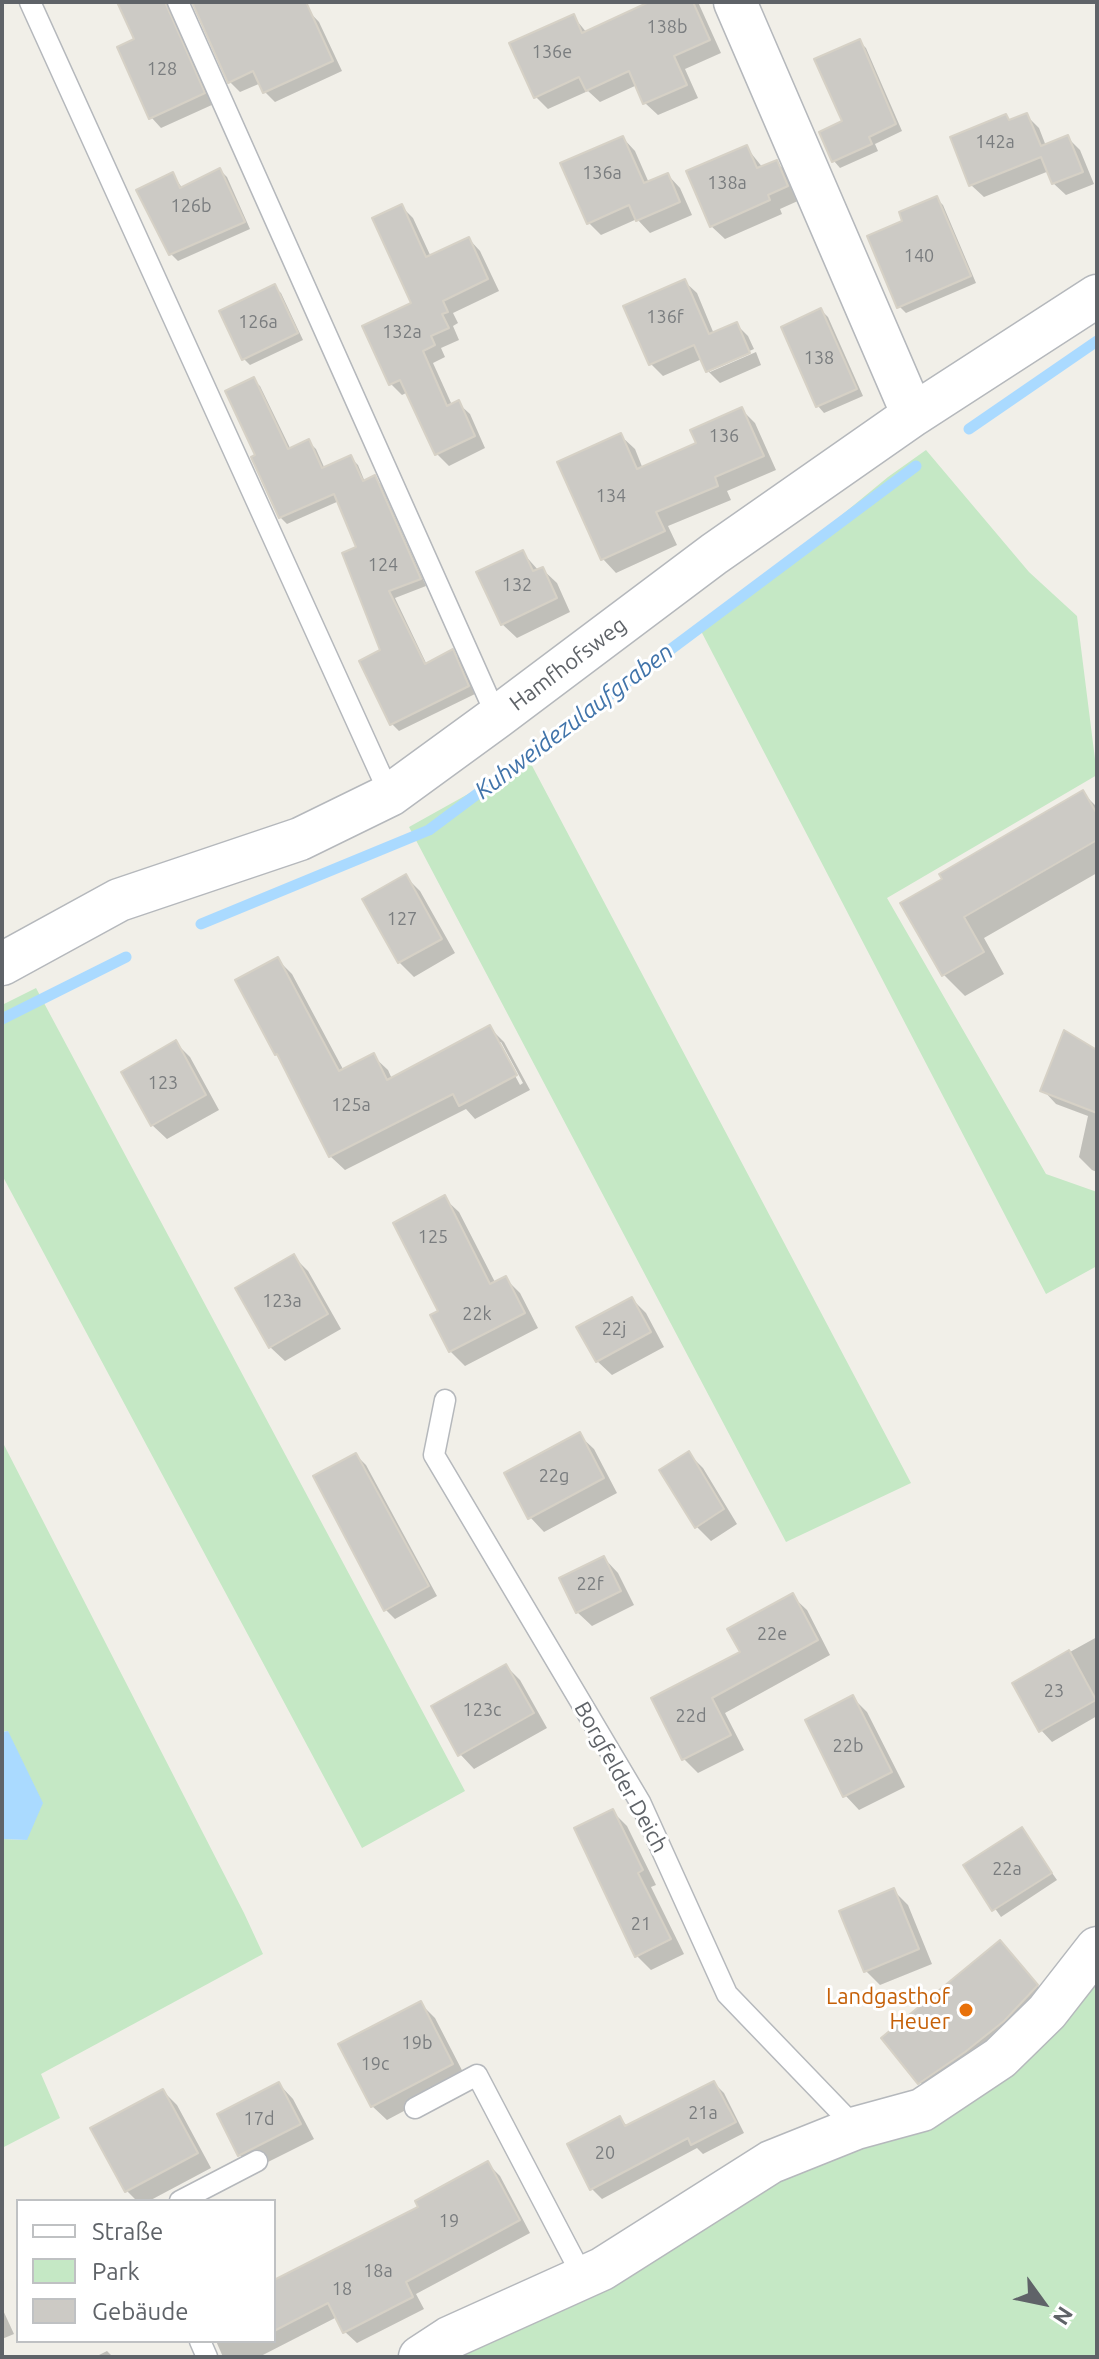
<!DOCTYPE html>
<meta charset="utf-8">
<style>
body{margin:0}
#map{position:relative;width:1099px;height:2359px;overflow:hidden;background:#f1efe8;font-family:Ubuntu,sans-serif}
canvas{display:block}
.frame{position:absolute;inset:0;border:4px solid #5f6368;pointer-events:none}
.legend{position:absolute;left:16px;top:2199px;width:260px;height:144px;box-sizing:border-box;background:#fff;border:2px solid #bfc1c3;margin:0;padding:10px 14px;list-style:none;font-size:24px;color:#5f6368}
.legend li{display:flex;align-items:center;gap:16px;height:40px}
.legend b{width:40px;border:2px solid #bfc1c3}
.north{position:absolute;left:1003px;top:2263px;width:80px;height:80px;-webkit-text-stroke:6px #fff;paint-order:stroke;rotate:123deg;font-size:22px;font-weight:700;line-height:32px;text-align:center;color:#5f6368}
.north::after{content:'';display:block;margin:auto;width:28px;height:36px;background:#5f6368;clip-path:polygon(50% 0,100% 100%,50% 72%,0 100%)}
</style>
<div id="map">
<canvas width="1099" height="2359"></canvas>
<div class="frame"></div>
<ul class="legend">
<li><b style="height:10px;background:#fff"></b>Straße</li>
<li><b style="height:22px;background:#c5e8c5"></b>Park</li>
<li><b style="height:22px;background:#cccac5"></b>Gebäude</li>
</ul>
<div class="north">N</div>
</div>
<script>
const ctx = document.querySelector('canvas').getContext('2d');
ctx.lineJoin = 'round';
function paint(path, color) { ctx.fillStyle = color; ctx.fill(path, 'evenodd'); }
const toPath = rows => new Path2D(rows.map(r => 'M' + r).join(''));
function trace(path, color, width, dash) { ctx.strokeStyle = color; ctx.lineWidth = width; ctx.lineCap = dash ? 'butt' : 'round'; ctx.setLineDash(dash || []); ctx.stroke(path); }
function drawText(font, color, halo, rows, align = 'center') {
  ctx.font = font + ' Ubuntu,sans-serif'; ctx.lineWidth = 6; ctx.setLineDash([]); ctx.textBaseline = 'middle'; ctx.strokeStyle = halo; ctx.fillStyle = color; for (const [text, x, y, turn = 0] of rows) {
    ctx.save(); ctx.translate(x, y); ctx.rotate((+turn || 0) * Math.PI / 180); ctx.textAlign = isNaN(turn) ? turn : align; if (halo) ctx.strokeText(text, 0, 0); ctx.fillText(text, 0, 0); ctx.restore();
  }
}
paint(toPath([
 [926,450,1029,572,1077,616,1097,775,887,898,1046,1174,1097,1192,1097,1266,1046,1294,701,631,888,477],
 [529,760,911,1483,786,1542,409,827],
 [36,988,465,1791,362,1848,2,1175,2,1005],
 [2,1441,244,1913,263,1954,41,2074,60,2118,2,2148,2,1839,27,1840,8,1731,2,1732],
 [1097,1958,1097,2357,455,2357,807,2161,906,2131]
]), '#c5e8c5');
paint(toPath([
 [8,1731,43,1803,27,1840,2,1839,2,1732]
]), '#aadaff');
paint(toPath([
 [119,2,181,2,214,104,161,128,151,117,136,40],
 [194,2,300,2,319,22,342,71,275,102,265,92,261,83,240,92,230,82],
 [654,2,698,2,721,53,685,69,698,98,658,115,645,103,637,85,600,102,588,91,548,109,536,97,573,16,587,33],
 [859,41,866,48,902,131,875,144,878,151,840,168,834,161],
 [1026,115,1039,128,1046,146,1067,137,1080,150,1094,184,1066,195,1053,183,1049,171,984,197,971,185,1006,116,1011,121],
 [623,138,635,151,649,183,668,175,680,188,692,215,650,233,637,219,601,235,588,222],
 [747,148,763,168,776,162,790,175,800,200,780,209,782,214,725,239,711,226],
 [220,170,227,177,250,229,178,261,171,254,138,190,173,175,183,189],
 [936,198,943,205,976,283,906,313,899,306,905,222],
 [402,207,413,218,431,257,469,239,480,251,499,291,453,313,458,323,453,326,459,340,441,348,445,357,433,363,452,405,458,403,470,414,485,448,449,466,437,454,408,392,402,395,391,384,414,304],
 [684,281,697,293,714,334,736,324,748,336,754,349,710,368,710,372,756,352,761,365,720,383,708,371,702,359,663,376,651,364],
 [274,287,281,293,303,340,250,365,243,358],
 [821,310,828,317,863,396,824,413,818,406],
 [253,380,260,386,291,450,309,442,316,449,325,469,351,458,358,465,365,482,375,478,381,485,426,586,395,598,427,665,452,652,459,658,475,694,399,731,392,724,361,662,382,651,359,548,339,501,287,524,280,517,258,456],
 [741,409,755,423,776,470,727,491,731,500,668,526,677,545,616,573,603,559,621,436,635,449,643,469,698,444],
 [522,552,539,571,542,569,557,583,570,612,517,638,502,624],
 [1083,793,1097,807,1097,873,984,938,1004,974,965,996,944,975,903,904],
 [406,877,420,891,455,953,414,977,399,962,365,900],
 [278,960,292,974,344,1071,373,1056,388,1070,392,1079,490,1028,504,1042,530,1090,475,1119,466,1109,345,1170,330,1156,282,1059,277,1054],
 [497,1042,501,1042,523,1083,520,1085],
 [176,1043,190,1057,219,1110,167,1139,152,1125],
 [1097,1053,1097,1172,1092,1170,1079,1157,1088,1116,1056,1104,1043,1090],
 [444,1198,459,1212,496,1284,505,1278,520,1293,538,1328,465,1366,450,1351,441,1312],
 [294,1257,308,1271,341,1329,285,1361,270,1347],
 [632,1299,646,1313,664,1347,612,1375,597,1361],
 [579,1435,594,1449,617,1493,544,1532,530,1517],
 [689,1454,703,1468,737,1524,711,1541,696,1526],
 [356,1455,366,1465,437,1596,395,1619,386,1610],
 [604,1558,618,1573,634,1605,592,1626,577,1612],
 [792,1596,807,1610,830,1655,725,1713,744,1750,698,1773,684,1759,654,1698,742,1653],
 [1097,1637,1097,1716,1052,1742,1041,1730,1014,1683],
 [506,1666,520,1680,547,1728,474,1769,460,1754],
 [853,1698,867,1712,905,1787,859,1810,845,1795],
 [612,1811,627,1826,656,1885,651,1887,684,1954,651,1970,637,1956],
 [1022,1830,1057,1880,1001,1917,965,1866],
 [893,1890,908,1905,932,1964,880,1985,866,1971],
 [1000,1942,1057,2008,941,2104,920,2082],
 [421,2004,435,2018,466,2078,387,2120,372,2106],
 [714,2083,724,2093,744,2133,703,2154,697,2148,602,2199,592,2189,620,2118,628,2127],
 [279,2084,293,2099,314,2139,254,2169,240,2155],
 [163,2091,177,2105,211,2168,149,2201,137,2201,127,2191,93,2129],
 [488,2164,500,2176,530,2233,416,2294,424,2309,357,2343,344,2331,337,2317,259,2357,223,2357,216,2341,274,2341,274,2282,421,2208],
 [2,2308,14,2334,2,2339],
 [107,2351,113,2357,95,2357]
]), '#0003');
trace(toPath([
 [969,429,1097,341],
 [201,924,429,830,916,466],
 [2,1019,126,957]
]), '#aadaff', 11);
const building = toPath([
 [117,2,165,2,205,93,149,119,117,47,134,39,117,2],
 [192,2,306,2,333,61,263,93,253,71,228,83,192,2],
 [649,2,693,2,710,40,674,56,687,85,643,104,629,71,586,91,579,77,534,98,509,43,574,14,582,33,649,2],
 [860,39,896,124,869,137,872,144,832,162,819,132,842,121,814,59,860,39],
 [1027,113,1041,146,1068,135,1083,172,1052,184,1041,157,969,186,950,137,1006,114,1009,120,1027,113],
 [623,136,644,183,668,173,680,202,636,221,629,205,587,224,560,163,623,136],
 [747,145,757,168,777,160,788,186,768,195,770,200,710,227,686,171,747,145],
 [220,168,245,222,169,255,136,190,173,172,180,188,220,168],
 [937,196,971,276,897,308,867,236,902,221,899,212,937,196],
 [402,204,426,257,469,237,488,279,443,301,448,312,442,314,449,328,431,336,435,345,423,351,447,406,459,400,475,436,435,455,400,380,389,385,362,326,411,303,372,218,402,204],
 [685,279,709,334,737,322,750,353,706,372,694,345,649,365,623,306,685,279],
 [275,284,298,333,242,360,219,311,275,284],
 [821,308,857,389,816,407,781,327,821,308],
 [254,377,288,449,309,439,322,468,351,455,363,481,375,475,421,579,389,591,425,664,453,649,469,686,390,725,359,661,380,650,342,553,356,547,334,494,279,518,251,457,255,455,225,391,254,377],
 [742,407,764,456,715,477,718,486,656,512,665,531,601,560,557,462,621,433,637,469,696,443,690,430,742,407],
 [523,550,533,571,543,567,557,598,501,625,476,572,523,550],
 [1083,790,1097,814,1097,840,964,917,984,952,942,976,900,903,942,879,939,874,1083,790],
 [406,874,442,939,398,963,362,899,406,874],
 [278,957,339,1071,374,1053,387,1080,490,1025,517,1075,459,1106,453,1094,329,1157,277,1054,275,1055,235,980,278,957],
 [1064,1030,1097,1050,1097,1113,1040,1091,1064,1030],
 [176,1040,206,1095,151,1126,121,1072,176,1040],
 [445,1195,490,1284,506,1276,525,1313,449,1352,430,1315,438,1311,393,1223,445,1195],
 [294,1254,328,1314,269,1348,235,1288,294,1254],
 [632,1297,651,1332,596,1362,576,1327,632,1297],
 [580,1432,604,1478,528,1519,504,1473,580,1432],
 [689,1451,724,1509,695,1528,659,1470,689,1451],
 [356,1453,429,1586,384,1611,313,1476,356,1453],
 [604,1556,621,1591,576,1613,559,1578,604,1556],
 [793,1593,818,1640,712,1698,731,1735,682,1760,651,1698,740,1652,727,1629,793,1593],
 [1069,1650,1096,1700,1039,1732,1012,1683,1069,1650],
 [506,1664,534,1713,458,1756,431,1706,506,1664],
 [853,1695,892,1772,843,1797,805,1720,853,1695],
 [613,1809,643,1870,638,1873,671,1939,635,1957,574,1828,613,1809],
 [1022,1827,1052,1873,992,1911,963,1865,1022,1827],
 [894,1888,919,1949,864,1972,839,1911,894,1888],
 [1000,1940,1038,1985,1004,2021,965,2052,918,2084,881,2038,1000,1940],
 [421,2001,453,2064,371,2107,338,2044,421,2001],
 [714,2081,736,2122,691,2145,688,2138,590,2190,567,2144,620,2116,625,2126,714,2081],
 [279,2082,301,2124,238,2156,217,2114,279,2082],
 [163,2089,198,2153,125,2192,90,2128,163,2089],
 [488,2161,520,2220,406,2282,413,2297,343,2333,328,2303,274,2331,274,2280,418,2207,415,2201,488,2161]
]);
paint(building, '#cccac5');
trace(building, '#d6d1c6', 2);
const lane = toPath([
 [30,2,390,795],
 [178,2,497,717],
 [445,1400,434,1455,640,1802,727,1994,856,2128],
 [415,2108,477,2075,583,2277],
 [180,2201,257,2161],
 [200,2341,207,2357]
]);
const street = toPath([
 [735,2,913,415],
 [2,964,119,900,300,839,390,795,497,717,714,554,913,415,1097,296],
 [420,2357,449,2338,602,2269,771,2162,856,2128,922,2110,1000,2058,1047,2012,1097,1948]
]);
trace(lane, '#b5b8bc', 23);
trace(street, '#b5b8bc', 45);
trace(lane, '#fff', 20);
trace(street, '#fff', 42);
for (const [x, y, r, color] of [
 [966,2010,8,"#e8710a"]
]) { const dot = new Path2D(); dot.arc(x, y, r, 0, 2 * Math.PI); ctx.fillStyle = color; ctx.fill(dot); trace(dot, '#fff', 3); }
drawText('18px', '#7a7d7f', null, [
 ["138b",667,27],
 ["136e",552,52],
 ["128",162,69],
 ["142a",995,142],
 ["136a",602,173],
 ["138a",727,183],
 ["126b",191,206],
 ["140",919,256],
 ["136f",665,317],
 ["126a",258,322],
 ["132a",402,332],
 ["138",819,358],
 ["136",724,436],
 ["134",611,496],
 ["124",383,565],
 ["132",517,585],
 ["127",402,919],
 ["123",163,1083],
 ["125a",351,1105],
 ["125",433,1237],
 ["123a",282,1301],
 ["22k",477,1314],
 ["22j",614,1329],
 ["22g",554,1476],
 ["22f",590,1584],
 ["22e",772,1634],
 ["23",1054,1691],
 ["123c",482,1710],
 ["22d",691,1716],
 ["22b",848,1746],
 ["22a",1007,1869],
 ["21",641,1924],
 ["19b",417,2043],
 ["19c",375,2064],
 ["21a",703,2113],
 ["17d",259,2119],
 ["20",605,2153],
 ["19",449,2221],
 ["18a",378,2271],
 ["18",342,2289]
]);
drawText('22px', '#5f6368', '#fff', [
 ["Hamfhofsweg",568,664,-37],
 ["Borgfelder Deich",621,1777,61]
]);
drawText('22px', '#c56008', '#fff', [
 ["Landgasthof",950,1997],
 ["Heuer",950,2022]
], 'right');
drawText('italic 24px', '#4174aa', '#fff', [
 ["Kuhweidezulaufgraben",574,721,-37]
]);
</script>
